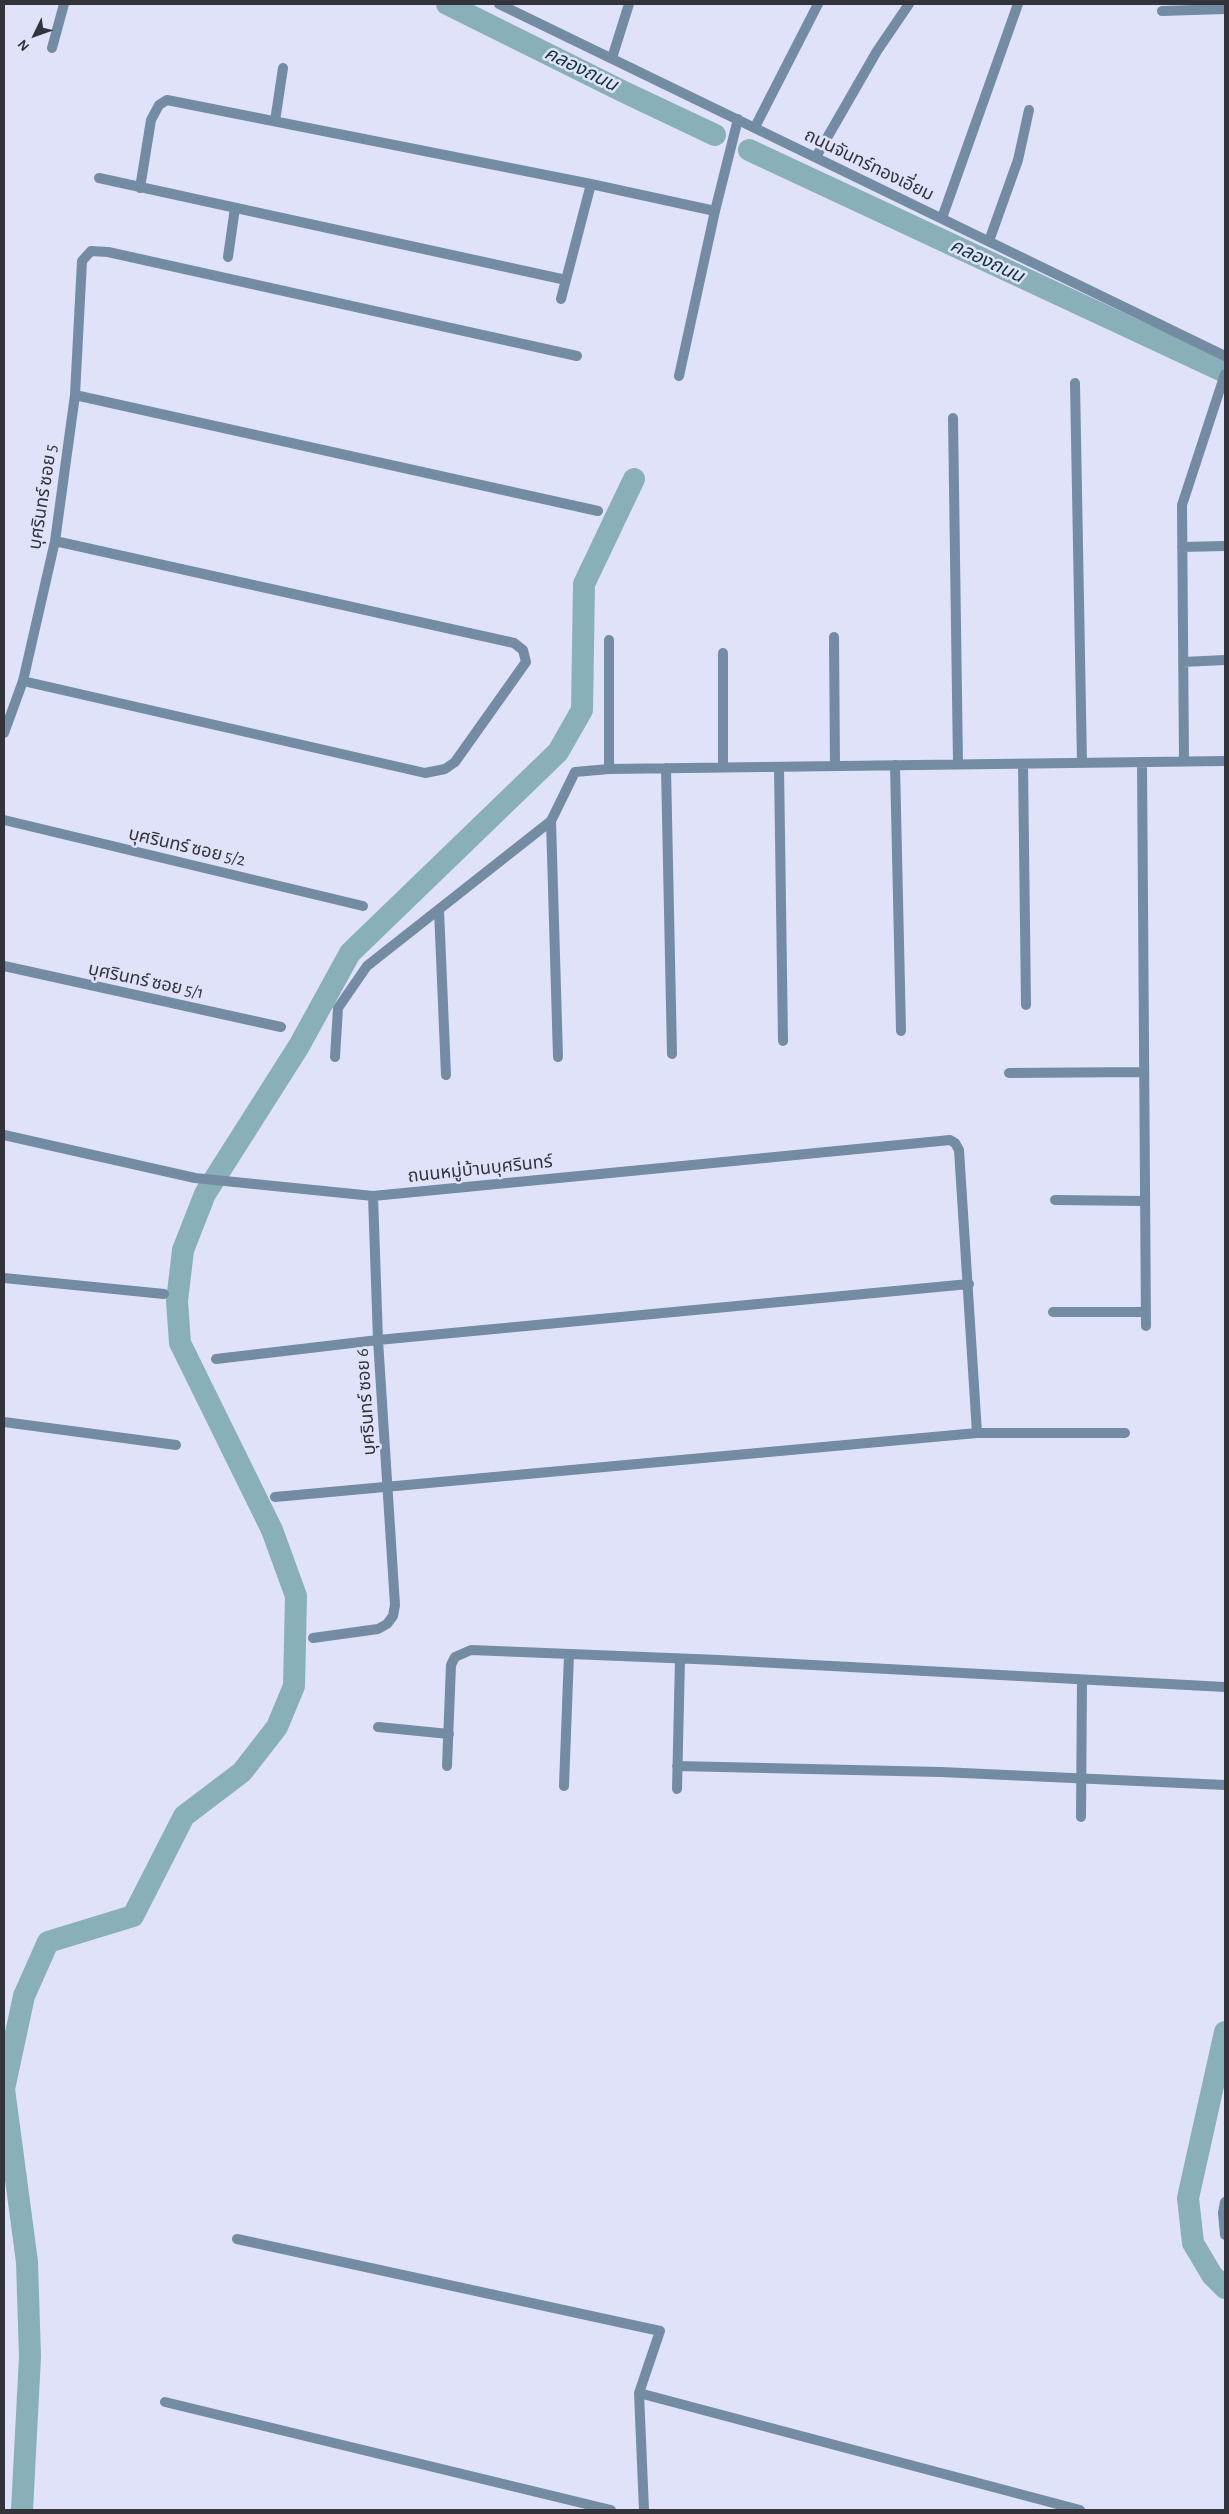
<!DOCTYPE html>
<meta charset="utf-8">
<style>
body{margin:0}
#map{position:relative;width:1229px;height:2514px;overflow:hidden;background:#e0e2f9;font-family:"Alegreya Sans",sans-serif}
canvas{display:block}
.frame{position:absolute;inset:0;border:5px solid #32333b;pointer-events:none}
.north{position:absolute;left:10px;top:10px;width:50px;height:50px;-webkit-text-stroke:4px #e0e2f9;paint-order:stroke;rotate:228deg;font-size:14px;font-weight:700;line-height:20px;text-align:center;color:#32333b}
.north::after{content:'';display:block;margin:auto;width:18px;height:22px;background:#32333b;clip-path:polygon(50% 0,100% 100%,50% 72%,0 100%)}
</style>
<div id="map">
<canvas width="1229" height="2514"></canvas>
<div class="frame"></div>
<div class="north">N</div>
</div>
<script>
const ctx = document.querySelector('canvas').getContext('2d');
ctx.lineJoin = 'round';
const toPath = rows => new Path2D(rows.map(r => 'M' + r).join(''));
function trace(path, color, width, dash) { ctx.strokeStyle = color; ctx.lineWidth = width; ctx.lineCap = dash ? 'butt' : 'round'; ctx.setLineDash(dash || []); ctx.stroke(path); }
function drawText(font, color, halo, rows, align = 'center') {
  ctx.font = font + ' "Alegreya Sans","Noto Sans Thai",sans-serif'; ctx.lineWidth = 5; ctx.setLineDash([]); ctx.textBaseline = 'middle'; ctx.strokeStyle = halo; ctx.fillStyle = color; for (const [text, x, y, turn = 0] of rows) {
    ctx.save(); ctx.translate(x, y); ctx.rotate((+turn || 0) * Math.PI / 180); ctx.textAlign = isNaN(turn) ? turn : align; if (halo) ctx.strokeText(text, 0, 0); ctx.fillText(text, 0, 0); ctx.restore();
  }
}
trace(toPath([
 [447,4,622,91,715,135],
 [749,150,1225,372],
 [1225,2032,1188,2198,1193,2243,1212,2275,1225,2288],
 [22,2510,30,2357,27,2262,4,2089,24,1996,48,1942,133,1916,184,1816,242,1772,277,1727,294,1686,296,1596,272,1530,180,1343,177,1301,183,1250,205,1194,299,1046,350,953,558,752,582,710,584,584,634,479]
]), '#89afb8', 22);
trace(toPath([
 [612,58,629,4]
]), '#738ca4', 10);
trace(toPath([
 [1162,11,1225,9],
 [52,48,64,4],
 [275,121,283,68],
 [755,127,818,4],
 [816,157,877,51,909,4],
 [99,178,566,280],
 [140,188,151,120,159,105,167,100,591,184,715,211,738,119],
 [942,218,1018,4],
 [989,241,1018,160,1029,110],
 [228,257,235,208],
 [561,299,591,184],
 [679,376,715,211],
 [1075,383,1082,763],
 [75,395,598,511],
 [953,418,958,764],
 [1182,547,1225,546],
 [834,637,835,766],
 [609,640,609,769,1225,761],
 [1183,662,1225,660],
 [23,681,425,773,445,769,455,762,526,662,523,650,514,643,55,541],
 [4,733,23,681,55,541,75,395,82,261,91,251,108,252,577,356],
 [1184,761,1182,505,1225,374],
 [1142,762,1146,1326],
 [1023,764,1026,1005],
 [895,765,901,1031],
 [723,767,723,653],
 [779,767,783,1041],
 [666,768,672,1054],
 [4,820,363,906],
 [551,821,558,1057],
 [439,910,446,1075],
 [4,966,281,1027],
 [335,1057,338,1008,367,966,551,821,575,772,609,769],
 [1009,1073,1143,1072],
 [4,1135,195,1178,373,1196,950,1140,955,1143,959,1150,977,1433],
 [1055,1200,1144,1201],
 [4,1278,164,1294],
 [1053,1312,1146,1312],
 [216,1359,378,1340,969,1284],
 [4,1422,176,1445],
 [275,1497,977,1433,1125,1433],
 [313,1638,378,1629,387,1624,393,1616,395,1605,378,1340,373,1196],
 [378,1727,449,1734],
 [447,1766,451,1665,455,1657,471,1650,719,1660,1225,1687],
 [677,1766,941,1772,1225,1785],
 [564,1786,569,1654],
 [677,1789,680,1659],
 [1081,1817,1082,1680],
 [237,2239,660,2331,639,2393,644,2510],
 [639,2393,1080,2510],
 [165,2402,611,2510]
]), '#738ca4', 10);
trace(toPath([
 [499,4,1225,356],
 [1225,2202,1223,2213,1225,2235]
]), '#738ca4', 10);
drawText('18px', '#32333b', '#e0e2f9', [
 ["ถนนจันทร์ทองเอี่ยม",869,165,26],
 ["บุศรินทร์ ซอย 5",43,497,-81],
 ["บุศรินทร์ ซอย 5/2",187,847,13],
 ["บุศรินทร์ ซอย 5/1",146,981,12],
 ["ถนนหมู่บ้านบุศรินทร์",480,1169,-6],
 ["บุศรินทร์ ซอย 6",366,1402,-94]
]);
drawText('italic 19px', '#0d343b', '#e0e2f9', [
 ["คลองถนน",581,69,26],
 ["คลองถนน",987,261,25]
]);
</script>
